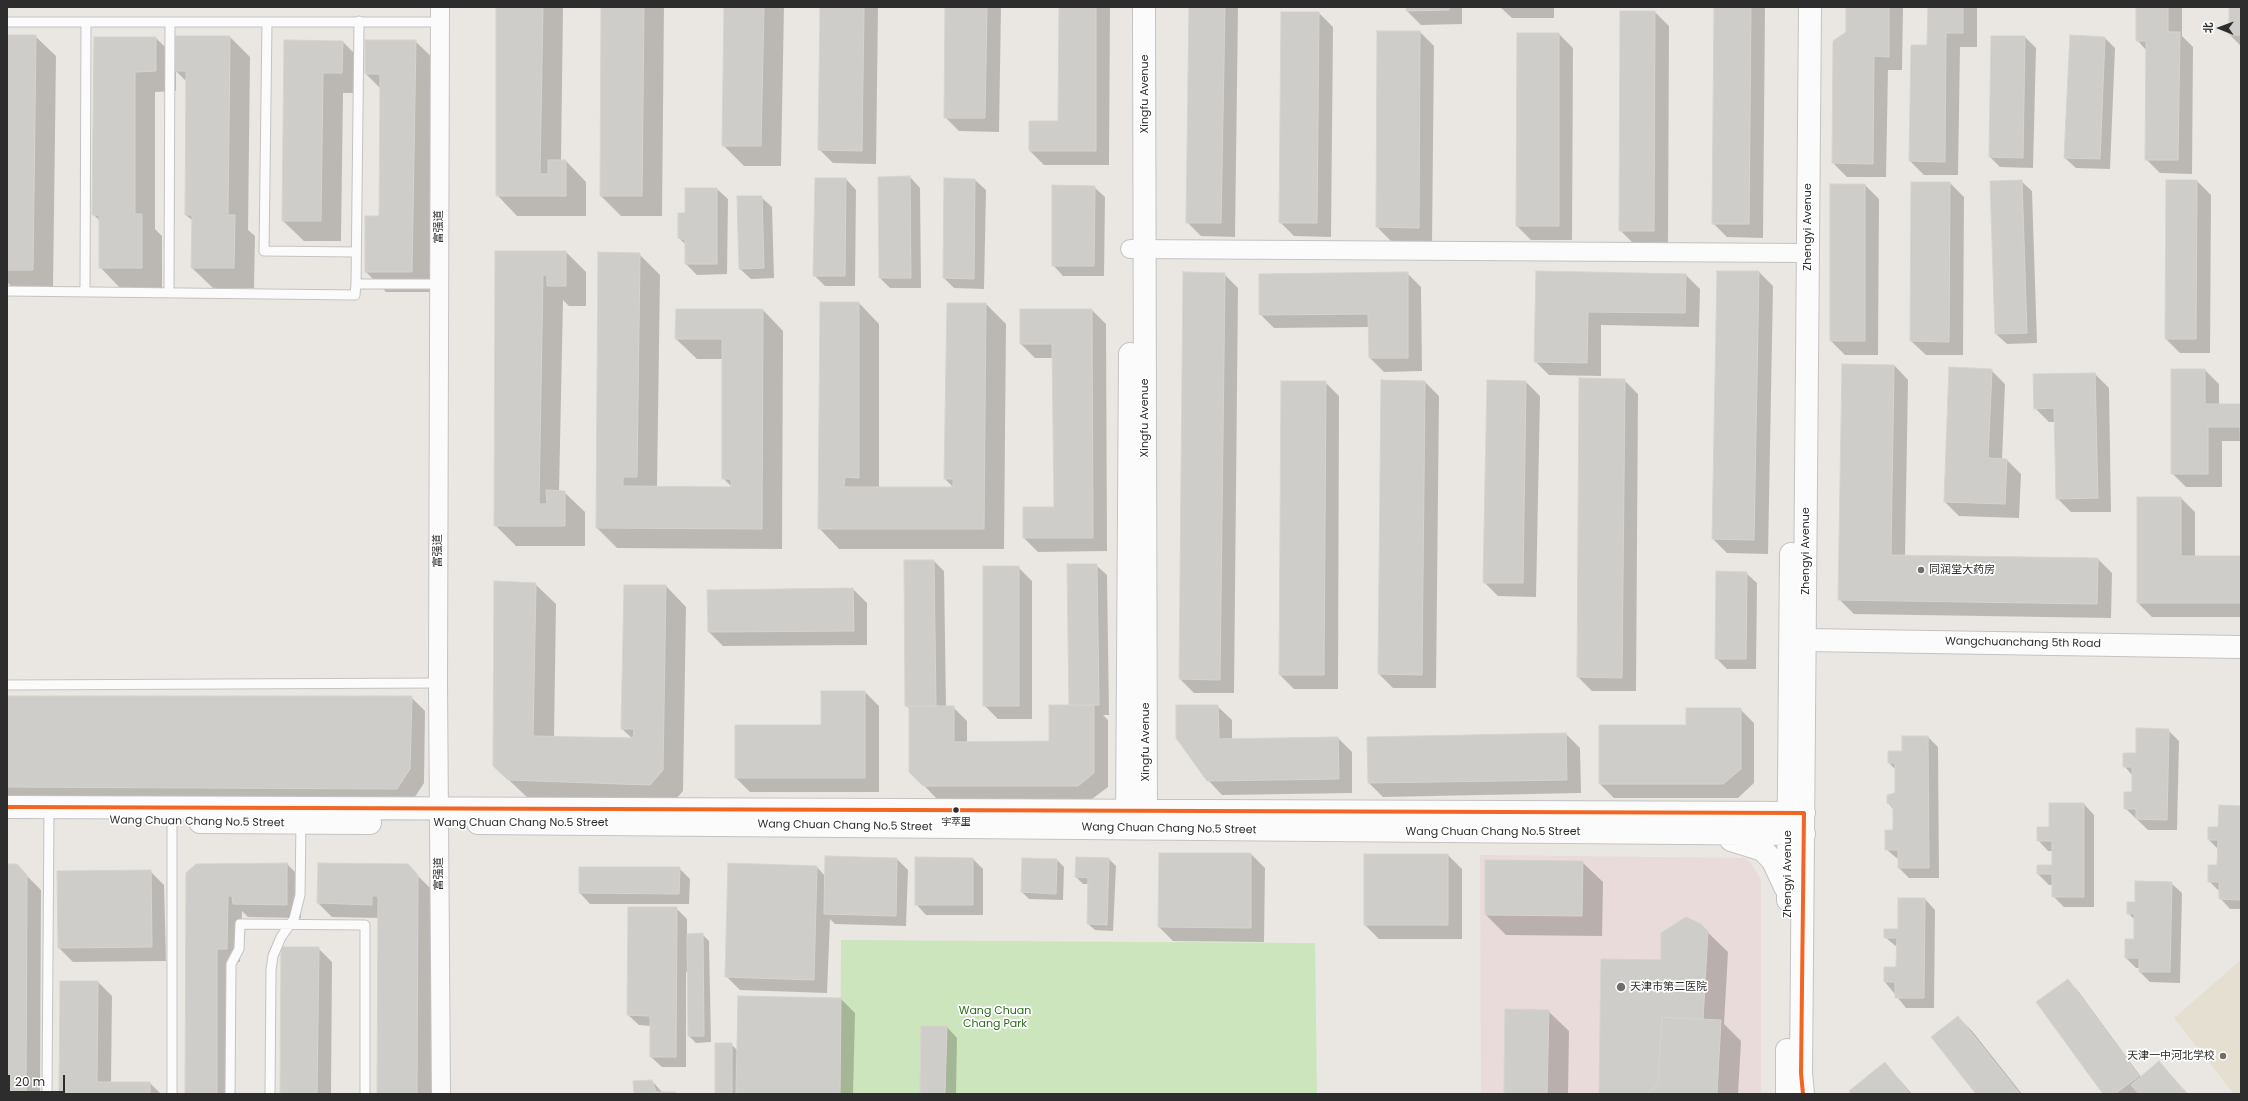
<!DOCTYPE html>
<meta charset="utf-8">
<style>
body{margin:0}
#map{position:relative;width:2248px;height:1101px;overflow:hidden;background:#eae7e2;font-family:Poppins,"Noto Sans SC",sans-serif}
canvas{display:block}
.frame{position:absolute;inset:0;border:8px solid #2d2d2d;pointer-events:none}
.north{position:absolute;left:2200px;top:8px;width:40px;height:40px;-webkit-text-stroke:3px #fff;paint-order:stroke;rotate:271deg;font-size:11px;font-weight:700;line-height:16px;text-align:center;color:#2d2d2d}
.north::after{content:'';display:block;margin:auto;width:14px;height:18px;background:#2d2d2d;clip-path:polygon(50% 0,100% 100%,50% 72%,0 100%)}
.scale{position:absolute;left:8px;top:1075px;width:57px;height:18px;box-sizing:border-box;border:2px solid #2d2d2d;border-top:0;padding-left:5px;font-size:12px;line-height:14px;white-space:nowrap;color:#2d2d2d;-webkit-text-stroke:3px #fff;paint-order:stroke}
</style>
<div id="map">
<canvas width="2248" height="1101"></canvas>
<div class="frame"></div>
<div class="north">北</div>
<div class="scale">20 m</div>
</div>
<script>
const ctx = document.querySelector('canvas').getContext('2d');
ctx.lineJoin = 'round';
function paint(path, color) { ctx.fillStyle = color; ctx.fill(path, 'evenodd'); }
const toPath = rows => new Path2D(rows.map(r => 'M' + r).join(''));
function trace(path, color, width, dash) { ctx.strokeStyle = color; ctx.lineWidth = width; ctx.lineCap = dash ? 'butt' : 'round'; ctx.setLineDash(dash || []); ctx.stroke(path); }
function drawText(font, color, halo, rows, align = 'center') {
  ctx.font = font + ' Poppins,"Noto Sans SC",sans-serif'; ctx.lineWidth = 3.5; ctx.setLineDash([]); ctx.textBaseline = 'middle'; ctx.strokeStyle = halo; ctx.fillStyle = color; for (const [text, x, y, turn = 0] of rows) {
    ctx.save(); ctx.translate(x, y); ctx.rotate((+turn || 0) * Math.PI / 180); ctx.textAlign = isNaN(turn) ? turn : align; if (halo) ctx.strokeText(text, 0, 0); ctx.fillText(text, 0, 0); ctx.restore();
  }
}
paint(toPath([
 [2241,960,2241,1094,2234,1094,2174,1018]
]), '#e5dfd1');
paint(toPath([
 [1480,855,1744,858,1751,863,1761,880,1761,1094,1481,1094]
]), '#e8dbd9');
paint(toPath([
 [841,940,1315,943,1317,1094,840,1094]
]), '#cce5bc');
paint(toPath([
 [497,7,563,7,561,161,566,161,586,182,586,216,517,216,497,195],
 [602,7,664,7,662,216,621,216,601,196],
 [725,7,784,7,781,166,744,166,723,145],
 [821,7,878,7,876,164,833,163,819,149],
 [946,7,1001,7,999,132,959,131,945,117],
 [1060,7,1110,7,1109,165,1044,165,1030,151,1059,122],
 [1190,7,1238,7,1235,237,1201,236,1187,222],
 [1407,7,1462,7,1462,24,1421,25,1407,11],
 [1500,7,1554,7,1554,18,1512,18],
 [1715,7,1765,7,1763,238,1727,237,1713,223],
 [1847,7,1903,7,1902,70,1888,70,1886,177,1847,177,1833,163,1847,33],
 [1929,7,1977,7,1977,47,1960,47,1958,175,1924,175,1910,161,1912,46,1928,46],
 [2137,7,2182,7,2182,36,2193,47,2192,174,2160,173,2146,159,2147,51,2137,40],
 [2230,7,2241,7,2241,46,2230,35],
 [1655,12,1669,26,1668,244,1634,244,1620,230],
 [1319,13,1333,27,1331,237,1294,236,1280,222],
 [1420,32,1434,46,1432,241,1391,241,1377,227],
 [1518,34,1559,34,1573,48,1572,240,1531,240,1517,226],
 [7,36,35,36,56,56,53,290,15,290,7,282],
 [230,37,250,57,248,230,255,236,254,288,213,288,192,268,193,221,186,215,187,82,176,71,176,91,155,92,155,229,162,236,162,288,120,288,100,267,100,221,93,214,95,38,156,38,176,58],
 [1992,37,2025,37,2036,48,2033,168,2000,167,1990,157],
 [2105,38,2115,48,2110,169,2076,168,2065,158],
 [285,41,343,42,363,62,362,93,343,93,341,241,304,241,283,221],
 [415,41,436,61,432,292,386,292,366,272,380,217,381,89,366,74],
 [910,177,920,188,921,288,890,288,880,278],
 [846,179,856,190,855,286,825,286,814,275],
 [945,179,975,180,986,190,984,289,954,288,944,278],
 [2021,181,2032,191,2037,343,2007,344,1996,334],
 [2197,181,2211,195,2210,353,2180,353,2166,339],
 [1950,183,1964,197,1963,355,1926,355,1911,341],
 [1865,185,1879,199,1878,355,1845,355,1831,341],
 [1094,187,1105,197,1104,276,1063,276,1053,265],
 [686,189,717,189,728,199,727,274,697,275,686,264,686,245,679,238,686,214],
 [761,197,772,207,774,278,751,279,740,269],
 [496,252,566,252,586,272,586,306,569,306,563,300,559,492,564,492,585,512,585,546,516,546,495,525],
 [639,254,660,275,657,487,733,488,723,478,723,359,697,359,676,339,677,310,763,310,783,331,782,549,617,548,597,528],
 [1537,272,1686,275,1700,289,1699,327,1601,325,1601,376,1549,375,1535,361],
 [1718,272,1759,272,1773,286,1768,554,1727,553,1713,539],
 [1407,273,1421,287,1422,371,1384,372,1370,358,1369,327,1274,328,1260,314],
 [1224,274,1238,288,1234,693,1194,693,1180,679],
 [859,303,879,324,879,488,954,488,945,479,986,304,1006,324,1004,549,839,549,819,528],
 [1092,310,1106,324,1107,551,1038,552,1024,538,1055,508,1054,358,1035,358,1021,344],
 [1894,365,1908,380,1905,556,2098,559,2112,573,2111,618,1854,614,1840,600],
 [1991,370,2005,384,2002,460,2007,460,2021,474,2019,518,1959,516,1945,502],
 [2205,370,2219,384,2219,405,2241,405,2241,441,2222,441,2222,487,2186,487,2172,473],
 [2095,374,2109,388,2111,512,2071,512,2057,498,2055,422,2049,422,2035,408],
 [1580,379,1624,380,1638,394,1636,691,1592,691,1578,677],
 [1325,382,1339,396,1338,689,1294,689,1280,675],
 [1425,382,1439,396,1436,688,1393,688,1379,674],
 [1526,382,1540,396,1536,597,1498,596,1484,582],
 [2181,498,2195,512,2195,557,2241,557,2241,617,2152,617,2138,603],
 [934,561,944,571,946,707,953,707,967,721,967,743,1050,742,1070,706,1096,565,1107,575,1109,715,1103,715,1108,720,1108,787,1092,799,938,800,910,771,910,709,906,706],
 [1018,567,1032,581,1032,719,998,719,984,705],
 [1746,573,1757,583,1756,669,1727,669,1716,658],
 [535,584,556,604,554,737,633,739,622,729,625,586,666,586,686,607,683,791,671,805,530,800,494,766],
 [853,589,867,603,867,645,723,646,709,632,708,591],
 [822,692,865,692,879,706,879,792,750,792,736,778,822,726],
 [7,697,411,697,425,711,424,783,411,803,7,800],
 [1217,706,1232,720,1232,740,1338,738,1352,752,1352,793,1222,795,1208,780],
 [1740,709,1754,723,1754,783,1738,798,1614,798,1600,784,1687,726],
 [2168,730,2179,741,2177,830,2148,830,2125,808,2133,793,2133,776,2124,766,2137,754],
 [1566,734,1580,748,1581,793,1383,797,1369,783],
 [1928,737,1938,747,1939,878,1909,878,1899,868,1899,860,1886,849,1894,831,1894,810,1888,803,1896,793,1896,770,1889,763],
 [2084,804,2094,815,2094,907,2064,907,2053,896,2053,885,2049,885,2038,874,2038,866,2053,866,2053,851,2048,851,2038,840,2050,828],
 [2241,807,2241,909,2230,909,2220,898,2220,892,2209,881,2218,867,2218,849,2209,840],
 [1160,854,1251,854,1265,868,1264,942,1173,941,1159,927],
 [1365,855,1448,855,1462,869,1462,939,1379,939,1365,925],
 [826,857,897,859,908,870,906,926,835,924,830,919,827,993,740,990,726,976,729,864,817,867,825,876],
 [973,859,983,869,983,915,926,915,916,904],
 [1023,859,1057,860,1064,867,1063,900,1029,899,1022,892],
 [1109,859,1116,866,1113,931,1095,930,1088,924,1089,884,1083,884,1076,877],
 [1582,862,1603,882,1602,936,1506,935,1486,915],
 [287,864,301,878,301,918,248,917,242,911,240,962,231,962,231,1094,186,1094,197,865],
 [7,865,16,865,41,890,40,1094,7,1094],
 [407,865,432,890,431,1094,378,1094,379,918,332,917,318,903],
 [679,868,690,879,689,904,590,904,580,893],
 [150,871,164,885,166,961,73,962,59,948,58,872],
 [2171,883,2182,893,2180,983,2150,982,2140,972,2140,968,2136,968,2126,958,2135,940,2135,920,2128,913,2136,903],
 [1925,899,1935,910,1934,1008,1906,1008,1885,982,1897,968,1898,948,1885,937,1899,930],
 [676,908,687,919,687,935,702,934,709,941,711,1042,696,1043,689,1036,688,972,686,972,686,1067,662,1067,651,1057,651,1026,639,1025,628,1015],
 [1700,925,1728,952,1724,1024,1741,1041,1738,1094,1600,1094,1662,961],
 [318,948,332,962,331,1094,281,1094],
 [2068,980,2078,991,2141,1077,2159,1062,2188,1094,2104,1094],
 [61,982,98,982,112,996,111,1083,150,1083,161,1094,60,1094],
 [739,997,841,999,855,1013,853,1094,716,1094,731,1044,737,1050],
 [1548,1011,1569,1031,1568,1094,1505,1094],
 [1958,1017,1972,1031,2022,1094,1977,1094],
 [947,1027,957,1038,956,1094,921,1094],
 [1885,1063,1912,1094,1852,1094],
 [652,1081,663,1093,677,1094,635,1094]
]), '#0003');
const building = toPath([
 [496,7,543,7,540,174,548,174,548,160,566,160,566,196,496,196,496,7],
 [601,7,644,7,642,196,600,196,601,7],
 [724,7,764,7,761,146,722,146,724,7],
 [820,7,864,7,862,151,818,150,820,7],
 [945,7,987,7,985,118,944,118,945,7],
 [1059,7,1096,7,1096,151,1029,151,1029,121,1058,121,1059,7],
 [1189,7,1225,7,1221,223,1186,223,1189,7],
 [1406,7,1449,7,1449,10,1406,11,1406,7],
 [1714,7,1751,7,1749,224,1712,224,1714,7],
 [1846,7,1889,7,1889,57,1874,56,1873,164,1832,163,1833,41,1846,32,1846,7],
 [1928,7,1963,7,1963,33,1946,33,1945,162,1909,161,1911,45,1927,45,1928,7],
 [2136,7,2168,7,2168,32,2180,32,2178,160,2145,160,2146,41,2136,41,2136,7],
 [2229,7,2241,7,2241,35,2229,35,2229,7],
 [1620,11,1655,11,1654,231,1619,231,1620,11],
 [1281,12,1319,12,1317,223,1279,223,1281,12],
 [1377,31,1420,31,1419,228,1376,227,1377,31],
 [1517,33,1559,33,1559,226,1516,226,1517,33],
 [7,35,36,35,33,270,7,270,7,35],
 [2070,35,2105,37,2100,159,2064,158,2070,35],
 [175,36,230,36,228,215,235,215,234,268,191,268,192,215,185,215,186,71,175,71,175,36],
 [1991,36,2025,36,2023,158,1989,157,1991,36],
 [94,37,156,37,156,71,135,72,135,214,142,214,142,268,99,268,99,215,92,215,94,37],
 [284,40,343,41,342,73,323,73,321,221,282,221,284,40],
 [365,40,416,40,412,272,365,272,365,216,379,216,380,74,365,74,365,40],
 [910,176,911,278,879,278,878,177,910,176],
 [815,178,846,178,845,276,813,276,815,178],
 [944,178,975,179,974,279,943,278,944,178],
 [2022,180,2027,333,1995,334,1990,181,2022,180],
 [2166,180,2197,180,2196,339,2165,339,2166,180],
 [1911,182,1950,182,1949,342,1910,341,1911,182],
 [1830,184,1865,184,1865,341,1830,341,1830,184],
 [1052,185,1095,186,1094,266,1052,266,1052,185],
 [685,188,717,188,717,264,685,264,685,240,678,238,678,213,685,213,685,188],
 [737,196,762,196,764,268,739,269,737,196],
 [495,251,566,251,566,286,547,286,547,275,543,275,539,504,547,504,546,490,565,491,565,526,494,526,495,251],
 [598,252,640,253,637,477,623,477,623,486,731,487,731,479,722,479,722,339,675,339,676,309,763,309,762,529,596,528,598,252],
 [1536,271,1686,274,1685,313,1588,312,1587,363,1534,362,1536,271],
 [1717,271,1759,271,1754,540,1712,539,1717,271],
 [1183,272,1225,273,1220,680,1179,679,1183,272],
 [1408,272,1408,358,1369,358,1368,314,1259,315,1259,274,1408,272],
 [820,302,859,302,859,478,845,477,844,487,953,487,953,479,944,479,947,303,986,303,984,529,818,529,820,302],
 [1020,309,1092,309,1093,538,1023,538,1023,507,1054,507,1052,344,1020,344,1020,309],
 [1842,364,1894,365,1891,555,2098,558,2097,604,1838,600,1842,364],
 [1949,367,1992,369,1988,458,2007,459,2005,504,1944,502,1949,367],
 [2171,369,2205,369,2205,404,2241,404,2241,474,2240,427,2208,427,2208,474,2171,474,2171,369],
 [2095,373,2098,498,2056,499,2054,408,2034,409,2033,374,2095,373],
 [1579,378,1625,379,1622,678,1577,677,1579,378],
 [1381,380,1425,381,1422,675,1378,674,1381,380],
 [1487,380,1526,381,1523,583,1483,583,1487,380],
 [1281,381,1326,381,1324,675,1279,675,1281,381],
 [2137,497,2181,497,2181,556,2241,556,2241,603,2137,603,2137,497],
 [904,560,934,560,936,706,905,706,904,560],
 [1067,564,1097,564,1099,705,1069,706,1067,564],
 [983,566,1019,566,1019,706,983,706,983,566],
 [1716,571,1747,572,1746,659,1715,659,1716,571],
 [494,581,536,583,533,736,633,738,634,729,621,729,624,585,666,585,663,770,650,785,508,780,493,766,494,581],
 [853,588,854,631,708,632,707,590,853,588],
 [821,691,865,691,865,778,735,778,735,725,821,725,821,691],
 [7,696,412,696,410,769,397,789,7,787,7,696],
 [1049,705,1094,705,1094,773,1078,786,923,786,909,772,909,706,954,706,954,742,1049,741,1049,705],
 [1176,705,1218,705,1219,739,1338,737,1339,779,1207,781,1176,738,1176,705],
 [1686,708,1741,708,1741,769,1723,784,1599,784,1599,725,1686,725,1686,708],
 [2136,728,2169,729,2167,820,2136,819,2136,809,2124,809,2124,792,2132,792,2132,767,2123,767,2123,753,2136,753,2136,728],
 [1566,733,1567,780,1368,783,1367,737,1566,733],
 [1902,736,1928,736,1929,868,1898,868,1898,850,1885,850,1885,830,1893,830,1893,806,1887,803,1887,795,1895,793,1895,763,1888,763,1888,751,1902,751,1902,736],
 [2049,803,2084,803,2084,897,2052,897,2052,874,2037,874,2037,865,2052,865,2052,841,2037,841,2037,827,2049,827,2049,803],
 [2219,805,2241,806,2241,900,2219,899,2219,882,2208,882,2208,865,2217,865,2218,840,2208,840,2208,827,2218,827,2219,805],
 [1159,853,1251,853,1251,928,1158,927,1159,853],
 [1364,854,1448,854,1448,925,1364,925,1364,854],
 [825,856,897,858,896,916,824,914,825,856],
 [915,857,973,858,973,905,915,905,915,857],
 [1076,857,1109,858,1107,925,1087,924,1088,878,1075,877,1076,857],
 [1022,858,1057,859,1056,894,1021,892,1022,858],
 [1485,860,1583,861,1582,916,1485,915,1485,860],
 [287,863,287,905,233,904,232,896,228,896,227,949,217,949,217,1094,185,1094,186,873,196,864,287,863],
 [318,863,408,864,418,875,417,1094,377,1094,378,896,372,896,372,905,317,903,318,863],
 [728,863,817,866,814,980,725,977,728,863],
 [7,864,17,864,27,875,26,1094,7,1094,7,864],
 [579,867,680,867,679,894,579,893,579,867],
 [151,870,152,947,58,948,57,871,151,870],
 [2135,881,2172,882,2170,972,2139,972,2139,958,2125,958,2125,939,2134,939,2134,914,2127,914,2127,902,2135,902,2135,881],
 [1898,898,1925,898,1924,998,1895,998,1895,982,1884,982,1884,967,1896,967,1897,938,1884,938,1884,929,1898,929,1898,898],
 [628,907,677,907,676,1057,650,1057,650,1016,627,1015,628,907],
 [1686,917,1701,924,1708,931,1703,1020,1662,1017,1658,1084,1647,1094,1599,1094,1601,959,1661,960,1661,933,1686,917],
 [703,933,704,1036,688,1036,687,934,703,933],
 [281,947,319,947,317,1094,280,1094,281,947],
 [2068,979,2139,1076,2115,1094,2103,1094,2036,1002,2068,979],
 [60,981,98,981,97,1082,150,1082,150,1094,59,1094,60,981],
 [738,996,841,998,840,1094,736,1094,738,996],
 [1505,1009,1549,1010,1547,1094,1504,1094,1505,1009],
 [1958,1016,2020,1094,1976,1094,1931,1037,1958,1016],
 [1662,1017,1721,1020,1717,1094,1647,1094,1658,1084,1662,1017],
 [921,1026,947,1026,945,1094,920,1094,921,1026],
 [715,1043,732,1043,732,1094,715,1094,715,1043],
 [2159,1061,2187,1094,2139,1094,2131,1085,2159,1061],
 [1885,1062,1910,1094,1851,1094,1849,1091,1885,1062],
 [652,1080,656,1092,676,1092,676,1094,634,1094,633,1081,652,1080]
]);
paint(building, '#cfcdc9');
trace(building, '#d5d3ce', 1);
const lane = toPath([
 [359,21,356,284,439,284],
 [7,22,440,22],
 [267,22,264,251,356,252],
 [7,291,355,295,356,284],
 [85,292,86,22],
 [169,293,170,22],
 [7,685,438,683],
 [47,1094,49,807],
 [172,1094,172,807],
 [230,1094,231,964,239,949,240,924,365,925,365,1094],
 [270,1094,271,970,273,956,281,937,294,919,300,895,301,822]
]);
const street = toPath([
 [440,7,438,683,441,1094],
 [1130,249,1807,253]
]);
const secondary = toPath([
 [1144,7,1146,824],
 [1806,640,2241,647],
 [7,807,1804,813],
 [200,822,370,823],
 [478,823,1804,834],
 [1127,824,1130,354],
 [1731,840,1763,850,1773,861,1785,887],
 [1788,900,1791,554],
 [1787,1050,1787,1094],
 [1803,1094,1801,1073,1810,7]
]);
trace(lane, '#c4c3c3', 11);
trace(street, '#c4c3c3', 20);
trace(secondary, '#c4c3c3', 24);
trace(lane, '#fcfbfb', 9);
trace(street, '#fcfbfb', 18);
trace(secondary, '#fcfbfb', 22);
trace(toPath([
 [7,807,1804,813,1801,1073,1803,1094]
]), '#f26522', 4);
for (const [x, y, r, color] of [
 [1921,570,4,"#6f6e6c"],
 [956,810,3.5,"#2d2d2d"],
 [1621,987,5,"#6f6e6c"],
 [2223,1056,4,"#6f6e6c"]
]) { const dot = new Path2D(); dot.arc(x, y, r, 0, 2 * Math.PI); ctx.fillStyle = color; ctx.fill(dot); trace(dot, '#fff', 1.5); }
drawText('10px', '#2d2d2d', '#fff', [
 ["宇萃里",956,822]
]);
drawText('11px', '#2d2d2d', '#fff', [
 ["Xingfu Avenue",1145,94,-90],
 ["富强道",439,227,-90],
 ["Zhengyi Avenue",1808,227,-90],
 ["Xingfu Avenue",1145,418,-90],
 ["富强道",438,551,-90],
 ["Zhengyi Avenue",1806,551,-90],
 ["Wangchuanchang 5th Road",2023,643,1],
 ["Xingfu Avenue",1146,742,-90],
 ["Wang Chuan Chang No.5 Street",197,822,1],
 ["Wang Chuan Chang No.5 Street",521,823],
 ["Wang Chuan Chang No.5 Street",845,826,1],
 ["Wang Chuan Chang No.5 Street",1169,829,1],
 ["Wang Chuan Chang No.5 Street",1493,832],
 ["富强道",439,874,-90],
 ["Zhengyi Avenue",1788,874,-90]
]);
drawText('11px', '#2d2d2d', '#fff', [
 ["同润堂大药房",1929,570],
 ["天津市第二医院",1630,987],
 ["天津一中河北学校",2215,1056,"right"]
], 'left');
drawText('11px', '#2a6b1b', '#fff', [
 ["Wang Chuan",995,1011],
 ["Chang Park",995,1024]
]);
</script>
